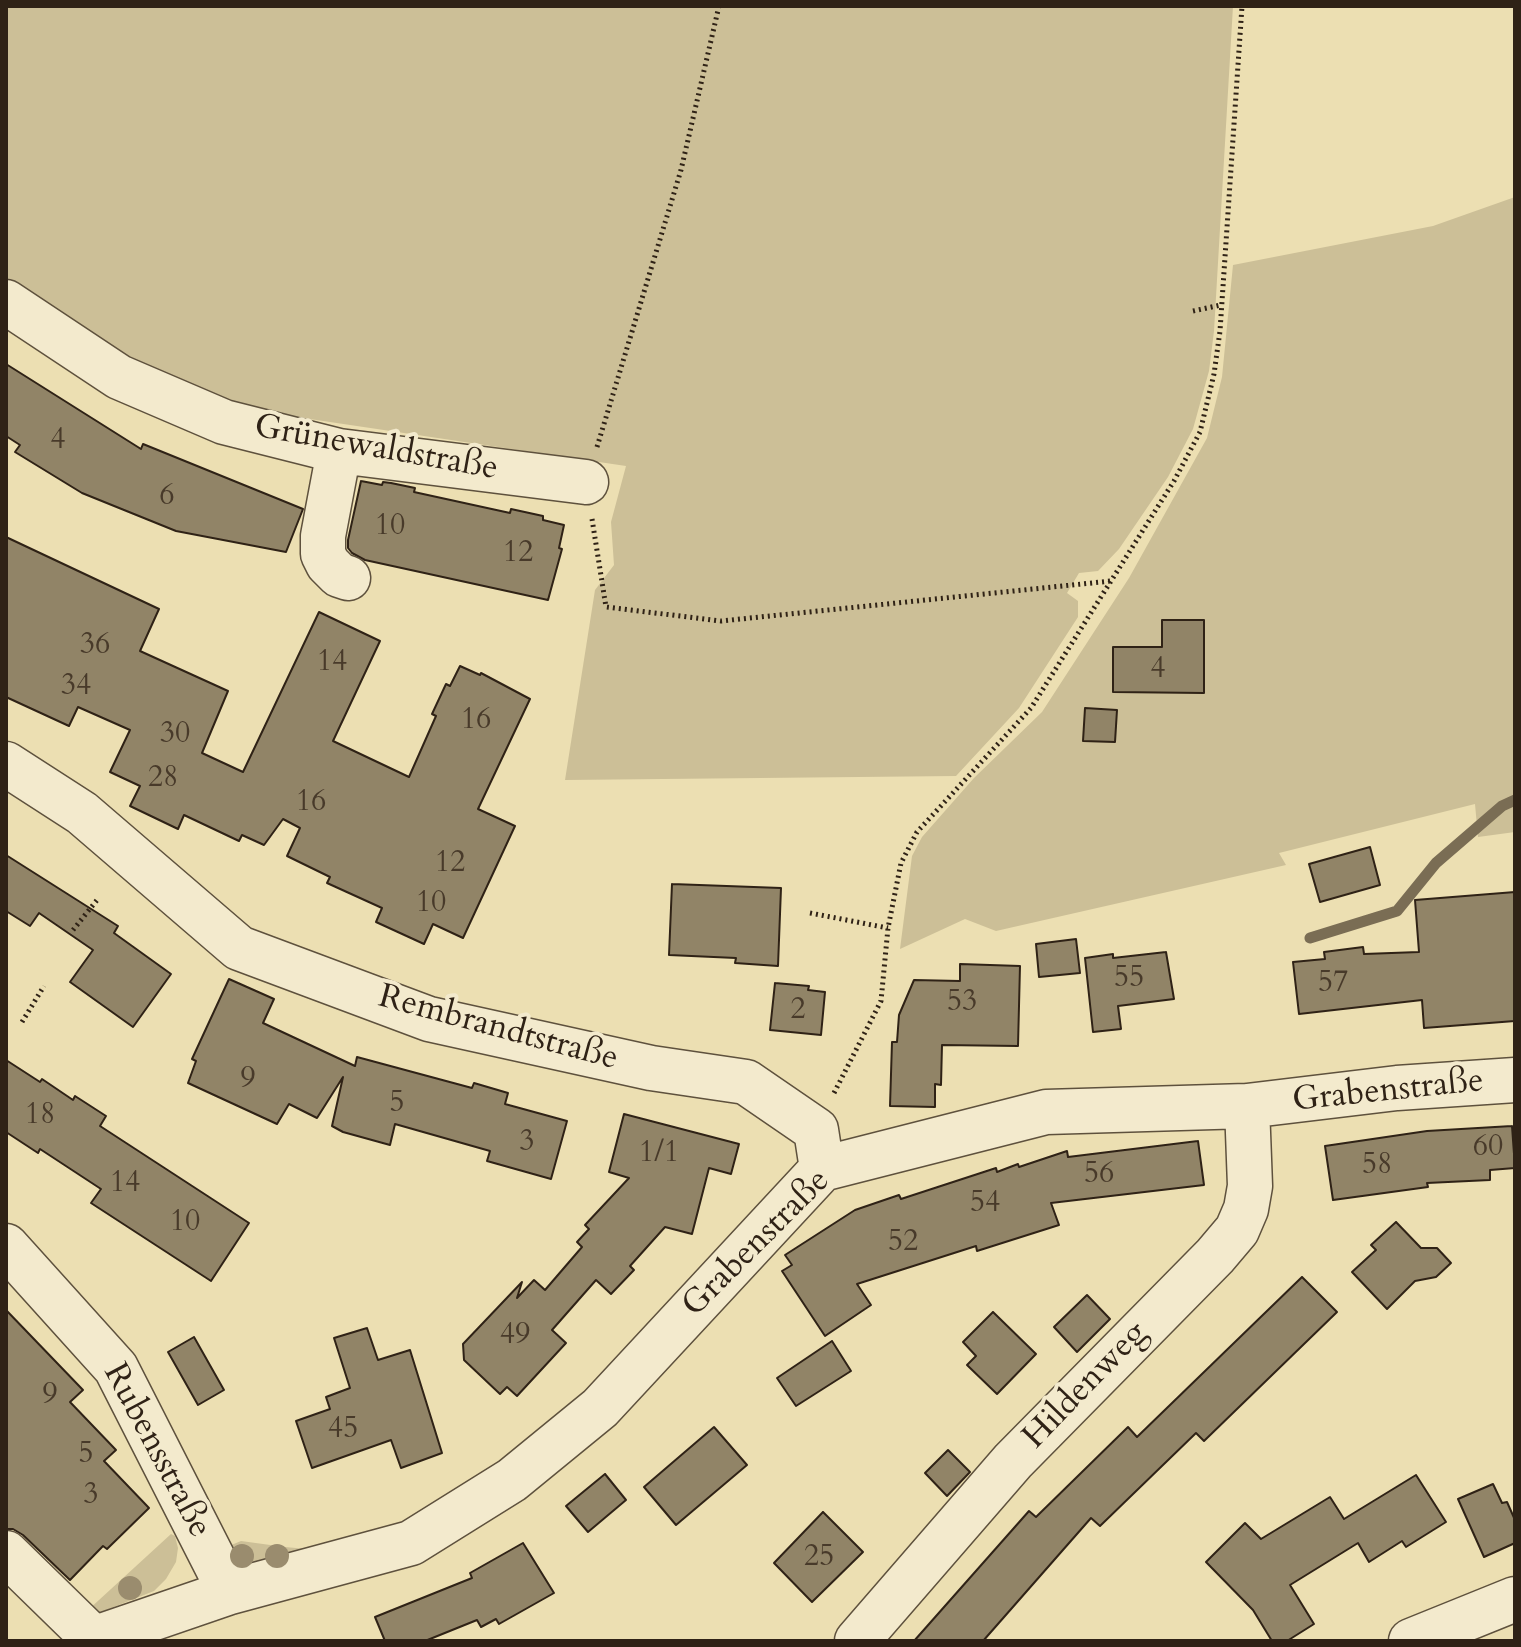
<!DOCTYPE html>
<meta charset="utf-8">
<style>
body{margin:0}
#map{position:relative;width:1521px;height:1647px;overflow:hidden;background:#ecdfb2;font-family:Cardo,serif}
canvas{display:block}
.frame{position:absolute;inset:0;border:8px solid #2f2216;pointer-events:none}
</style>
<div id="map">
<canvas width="1521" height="1647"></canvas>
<div class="frame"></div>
</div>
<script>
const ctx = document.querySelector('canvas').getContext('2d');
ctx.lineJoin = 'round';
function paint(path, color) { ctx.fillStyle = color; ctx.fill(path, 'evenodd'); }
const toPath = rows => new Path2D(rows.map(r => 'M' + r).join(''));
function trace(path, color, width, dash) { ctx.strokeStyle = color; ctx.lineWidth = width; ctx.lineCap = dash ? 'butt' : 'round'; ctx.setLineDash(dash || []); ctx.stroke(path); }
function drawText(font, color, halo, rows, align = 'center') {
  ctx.font = font + ' Cardo,serif'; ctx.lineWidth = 8; ctx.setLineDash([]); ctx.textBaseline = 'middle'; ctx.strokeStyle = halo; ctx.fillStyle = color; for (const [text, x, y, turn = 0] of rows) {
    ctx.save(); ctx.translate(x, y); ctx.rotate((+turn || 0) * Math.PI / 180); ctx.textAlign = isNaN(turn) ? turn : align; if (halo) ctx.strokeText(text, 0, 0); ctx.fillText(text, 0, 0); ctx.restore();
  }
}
paint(toPath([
 [6,6,1233,6,1214,331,1209,371,1193,429,1168,477,1119,549,1098,571,1079,573,1067,593,1078,601,1078,617,1019,708,956,776,565,780,595,590,614,565,611,522,626,466,229,407,128,362,6,281],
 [1515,197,1515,832,1478,837,1475,804,1279,853,1286,865,996,931,965,919,900,949,912,856,922,837,974,778,1042,712,1129,578,1207,438,1222,377,1233,265,1433,226],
 [171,1534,175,1536,178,1548,176,1562,166,1579,154,1591,91,1616,87,1611],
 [241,1541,285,1547,339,1552,258,1571,228,1558,229,1546]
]), '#ccbf97');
trace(toPath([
 [1310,938,1397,911,1436,863,1502,806,1515,800]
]), '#7a6d54', 11);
const building = toPath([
 [6,364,141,449,143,444,303,509,286,552,176,531,82,493,15,452,20,445,6,436,6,364],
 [361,481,382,485,383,482,391,483,415,488,414,492,510,513,511,509,543,516,543,520,564,525,559,548,562,549,548,600,365,560,352,553,348,548,348,540,361,481],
 [6,537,159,609,140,651,228,691,202,753,243,772,319,612,380,641,333,741,409,777,436,716,432,714,446,684,450,686,460,666,480,675,481,673,530,699,478,809,515,826,463,938,433,924,424,944,376,922,382,908,327,883,330,877,287,856,300,828,283,819,264,845,242,835,239,841,184,815,178,829,130,806,140,786,110,772,130,730,78,707,69,726,6,697,6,537],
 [1162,620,1204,620,1204,693,1113,692,1113,647,1162,647,1162,620],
 [1085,708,1117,710,1115,742,1083,741,1085,708],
 [1370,847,1380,885,1320,902,1309,864,1370,847],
 [6,855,118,926,114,933,171,974,133,1027,70,982,93,950,39,913,30,926,6,911,6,855],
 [672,884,781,888,778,966,735,963,736,958,669,955,672,884],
 [1515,892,1515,1021,1424,1028,1422,1000,1299,1014,1293,962,1325,959,1324,952,1363,947,1364,954,1419,952,1415,900,1515,892],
 [1076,939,1080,973,1039,977,1036,944,1076,939],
 [1166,952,1174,999,1118,1006,1121,1029,1093,1032,1085,958,1113,954,1113,958,1166,952],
 [960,964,1020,966,1018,1046,942,1045,941,1085,935,1084,935,1107,890,1106,892,1042,897,1042,899,1015,914,980,960,981,960,964],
 [229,979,274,999,263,1023,355,1066,357,1057,472,1088,474,1083,508,1093,505,1104,567,1121,551,1179,487,1161,490,1151,395,1124,390,1145,343,1132,332,1126,343,1077,317,1118,289,1104,277,1124,188,1083,196,1061,192,1059,229,979],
 [775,983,809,986,808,990,825,992,821,1035,770,1030,775,983],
 [6,1060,40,1082,42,1079,73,1100,75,1096,106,1116,100,1126,249,1223,211,1281,91,1203,101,1189,40,1149,38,1153,6,1132,6,1060],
 [624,1114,739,1144,731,1174,709,1168,692,1234,665,1227,630,1266,634,1270,611,1294,596,1280,552,1330,566,1343,517,1396,507,1387,500,1394,464,1360,463,1344,522,1282,517,1298,534,1280,545,1290,582,1247,577,1242,589,1229,585,1225,629,1178,609,1172,624,1114],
 [1512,1126,1515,1168,1490,1170,1490,1180,1427,1183,1428,1187,1333,1200,1325,1146,1427,1131,1512,1126],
 [1198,1141,1204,1185,1051,1203,1059,1225,977,1251,976,1246,857,1284,871,1305,825,1336,782,1271,792,1265,785,1255,855,1210,899,1195,901,1199,996,1168,997,1172,1018,1164,1019,1167,1067,1151,1068,1157,1198,1141],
 [1396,1222,1421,1248,1437,1248,1451,1263,1436,1277,1415,1281,1387,1309,1352,1272,1376,1250,1371,1245,1396,1222],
 [1302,1277,1337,1312,1204,1441,1196,1433,1100,1526,1091,1518,983,1641,914,1641,1029,1511,1036,1517,1128,1427,1137,1437,1302,1277],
 [1087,1295,1110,1319,1077,1352,1054,1327,1087,1295],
 [6,1310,83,1390,70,1402,116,1450,104,1461,149,1508,107,1549,103,1546,70,1580,23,1535,13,1529,6,1529,6,1310],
 [993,1312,1036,1354,997,1394,967,1365,976,1356,963,1342,993,1312],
 [367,1328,378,1360,410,1350,442,1453,401,1468,391,1440,312,1468,296,1421,330,1409,326,1397,350,1388,334,1338,367,1328],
 [194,1337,224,1390,198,1405,168,1352,194,1337],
 [832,1341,851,1371,796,1406,777,1378,832,1341],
 [714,1427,747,1465,676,1525,644,1487,714,1427],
 [948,1450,970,1472,947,1496,925,1473,948,1450],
 [605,1474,626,1500,588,1532,566,1506,605,1474],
 [1416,1475,1446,1522,1406,1547,1402,1541,1369,1562,1358,1543,1290,1585,1314,1624,1287,1641,1272,1641,1253,1610,1206,1562,1245,1523,1261,1539,1330,1497,1344,1519,1416,1475],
 [1493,1484,1502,1503,1507,1502,1515,1520,1515,1543,1484,1557,1458,1499,1493,1484],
 [823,1512,863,1552,812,1602,774,1563,823,1512],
 [523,1543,554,1593,499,1624,496,1619,481,1627,477,1620,425,1641,385,1641,375,1617,472,1578,470,1573,523,1543]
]);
paint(building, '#918467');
trace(building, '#2f2216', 2);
const minor = toPath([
 [6,302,119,377,224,422,339,451,586,482],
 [339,451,323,536,323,554,328,564,339,575,348,578],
 [6,764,82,813,239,948,429,1019,651,1068,746,1082,816,1130,822,1169],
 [6,1246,116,1368,230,1592],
 [6,1553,92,1637],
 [87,1641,230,1592,411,1543,512,1480,600,1408,822,1169,1046,1112,1247,1106,1397,1088,1515,1080],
 [857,1641,1013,1461,1215,1256,1237,1230,1246,1209,1250,1186,1247,1106],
 [1411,1641,1515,1599]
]);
trace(minor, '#5e513d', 47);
trace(toPath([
 [1193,311,1221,305],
 [597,447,681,170,719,6],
 [592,519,606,607,721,621,1111,581],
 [810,913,888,928],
 [73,930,97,900],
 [22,1022,44,986],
 [834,1093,881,1001,888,928,901,863,917,832,1031,708,1174,481,1200,432,1214,374,1220,331,1242,6]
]), '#2f2216', 5, [2, 4]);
trace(minor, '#f3eacd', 44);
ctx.fillStyle = '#9a8c6e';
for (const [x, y] of [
 [242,1556],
 [277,1556],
 [130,1588]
]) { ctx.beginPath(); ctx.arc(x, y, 12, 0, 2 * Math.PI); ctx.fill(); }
drawText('30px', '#483a2a', null, [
 ["4",58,441],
 ["6",167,497],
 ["10",390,527],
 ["12",518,554],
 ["36",95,646],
 ["14",332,663],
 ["4",1158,670],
 ["34",76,687],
 ["16",476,721],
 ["30",175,735],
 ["28",163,779],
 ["16",311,803],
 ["12",450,864],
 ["10",431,904],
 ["55",1129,979],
 ["57",1333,984],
 ["53",962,1003],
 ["2",798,1011],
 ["9",248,1080],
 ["5",397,1104],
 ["18",40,1116],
 ["3",527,1143],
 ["60",1488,1148],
 ["1/1",659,1154],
 ["58",1377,1166],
 ["56",1099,1175],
 ["14",125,1184],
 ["54",985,1204],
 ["10",185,1223],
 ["52",903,1243],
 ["49",515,1336],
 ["9",50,1396],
 ["45",343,1430],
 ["5",86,1455],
 ["3",91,1496],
 ["25",819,1558]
]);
drawText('34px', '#2f2216', '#f3eacd', [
 ["Grünewaldstraße",376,449,10],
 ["Rembrandtstraße",498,1029,15],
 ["Grabenstraße",1388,1092,-6],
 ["Grabenstraße",757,1244,-45],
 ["Hildenweg",1086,1386,-46],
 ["Rubensstraße",156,1451,62]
]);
</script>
